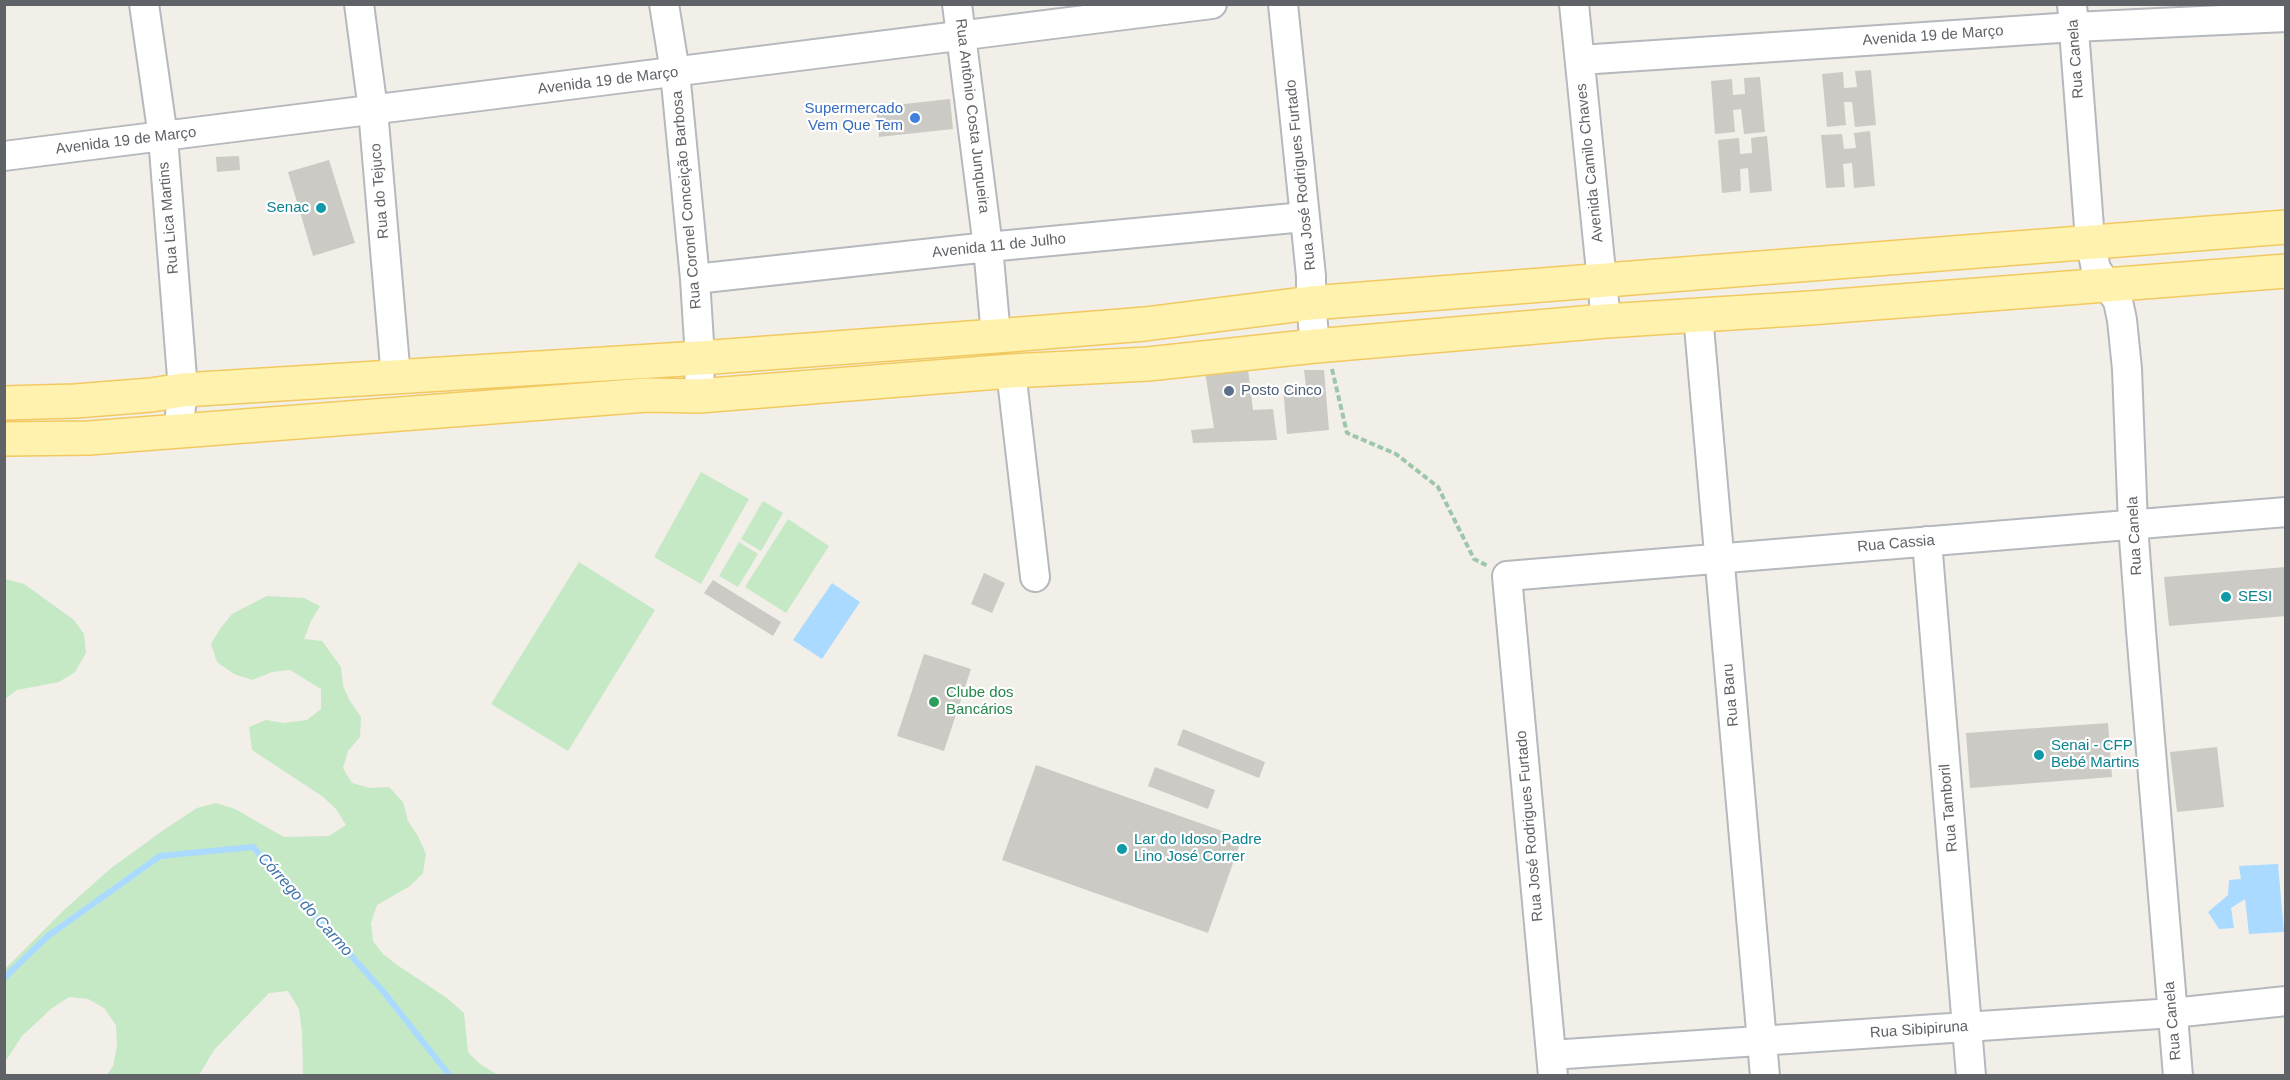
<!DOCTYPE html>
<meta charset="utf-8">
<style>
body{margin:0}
#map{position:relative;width:2290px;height:1080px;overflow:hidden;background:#f1efe8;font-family:Helvetica,sans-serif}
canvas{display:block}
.frame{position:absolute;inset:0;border:6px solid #5f6368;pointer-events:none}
</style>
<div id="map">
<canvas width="2290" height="1080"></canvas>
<div class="frame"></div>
</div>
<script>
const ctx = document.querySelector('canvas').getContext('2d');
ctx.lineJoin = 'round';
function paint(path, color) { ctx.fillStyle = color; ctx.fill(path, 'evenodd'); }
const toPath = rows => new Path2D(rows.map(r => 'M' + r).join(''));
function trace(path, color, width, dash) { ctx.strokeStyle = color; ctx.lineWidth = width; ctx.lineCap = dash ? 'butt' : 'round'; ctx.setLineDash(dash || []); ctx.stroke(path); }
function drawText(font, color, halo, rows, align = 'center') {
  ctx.font = font + ' Helvetica,sans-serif'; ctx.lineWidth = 4.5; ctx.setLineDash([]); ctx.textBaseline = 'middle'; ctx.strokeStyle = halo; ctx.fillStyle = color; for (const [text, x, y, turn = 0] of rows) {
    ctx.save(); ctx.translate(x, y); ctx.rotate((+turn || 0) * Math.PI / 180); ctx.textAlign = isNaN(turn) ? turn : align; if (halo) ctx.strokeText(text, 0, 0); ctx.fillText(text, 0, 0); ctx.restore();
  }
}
paint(toPath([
 [701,472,749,499,701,584,654,557],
 [763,501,783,513,761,551,741,539],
 [788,519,829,546,786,613,745,587],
 [739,542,758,554,738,587,719,576],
 [579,562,655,610,568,751,491,704],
 [5,579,24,584,74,620,84,634,86,653,75,672,59,682,17,690,5,699],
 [267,596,304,598,320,606,311,621,304,639,322,641,341,667,343,686,350,701,361,717,360,737,348,751,343,768,352,783,370,788,389,787,403,802,408,821,418,836,426,854,423,873,410,886,377,905,371,923,373,941,383,954,397,965,447,998,464,1013,468,1052,480,1064,498,1075,303,1075,302,1032,299,1009,288,991,269,993,214,1050,199,1075,107,1075,113,1066,117,1046,116,1025,104,1008,88,999,69,997,52,1008,22,1036,5,1062,5,969,64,910,110,869,165,829,197,808,216,803,235,809,284,837,329,836,346,825,336,809,322,796,252,750,249,727,266,720,284,723,307,720,321,709,321,689,290,670,272,672,252,680,234,674,217,662,211,644,220,629,232,614]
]), '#c5e8c5');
paint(toPath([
 [832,583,860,602,822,659,793,640],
 [2278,864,2284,932,2249,934,2245,899,2231,908,2234,928,2219,929,2208,912,2228,895,2229,880,2241,879,2239,866]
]), '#aadaff');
trace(toPath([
 [4,978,48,936,160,856,253,847,382,990,450,1076]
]), '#aadaff', 6);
paint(toPath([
 [1871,70,1876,125,1855,127,1852,102,1844,102,1846,125,1827,127,1822,74,1843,72,1844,88,1857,87,1855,71],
 [1760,77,1765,132,1744,134,1741,109,1733,110,1735,132,1715,134,1711,81,1732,79,1733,95,1745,94,1744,78],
 [950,99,953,129,879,137,876,107],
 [1870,131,1875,186,1854,188,1852,163,1843,164,1845,187,1826,188,1821,135,1842,134,1844,149,1856,148,1854,133],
 [1767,136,1772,191,1750,193,1748,168,1740,169,1741,191,1722,193,1718,140,1739,138,1740,154,1752,153,1751,138],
 [239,156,240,170,217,172,216,157],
 [329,160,355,243,313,256,288,172],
 [1248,369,1253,410,1273,409,1277,440,1193,443,1191,430,1214,428,1205,372],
 [1304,370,1324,370,1329,430,1287,434,1283,387,1306,386],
 [2286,567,2286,616,2169,626,2164,577],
 [984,573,1005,583,992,613,971,604],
 [713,580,781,622,773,636,704,593],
 [924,654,971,669,944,751,897,736],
 [2108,723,2112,777,1970,788,1966,733],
 [1183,729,1265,762,1259,778,1177,745],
 [2217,747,2224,807,2177,812,2170,752],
 [1036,765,1242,838,1208,933,1002,860],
 [1155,767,1215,790,1208,809,1148,786]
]), '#cccac5');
const minor = toPath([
 [144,4,163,137,183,390,178,432],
 [359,4,373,110,396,378],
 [664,4,675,72,695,279,700,358,699,396],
 [957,4,988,247,996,336],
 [1283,4,1311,276,1311,303,1315,346],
 [1574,4,1606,321],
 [2072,4,2090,240,2096,269,2118,301,2122,320,2127,369,2133,525,2141,631,2178,1076],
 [1580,60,2074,27,2286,17],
 [4,156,1212,4],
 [695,279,988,247,1304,217],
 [1698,315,1765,1076],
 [1011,371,1035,577],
 [1927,541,1971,1076],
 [1551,1055,2173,1013,2286,1001],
 [1553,1076,1507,576,2286,512]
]);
const major = toPath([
 [4,403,75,401,151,395,183,390,700,358,996,336,1145,324,1311,303,2286,227],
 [4,439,89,438,647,395,699,396,1011,371,1148,364,1315,346,1606,321,1810,308,2286,271]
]);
trace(minor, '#b5b8bc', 32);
trace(major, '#f2c960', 36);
trace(toPath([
 [1332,369,1347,433,1396,454,1438,487,1474,559,1488,566]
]), '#9cc7a9', 4, [6, 3]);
trace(minor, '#fff', 28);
trace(major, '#fff2af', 33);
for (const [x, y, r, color] of [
 [915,118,6,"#3f7fe0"],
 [321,208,6,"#0f9aa8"],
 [1229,391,6,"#5c6f8a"],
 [2226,597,6,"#0f9aa8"],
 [934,702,6,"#2e9e5b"],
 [2039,755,6,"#0f9aa8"],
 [1122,849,6,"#0f9aa8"]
]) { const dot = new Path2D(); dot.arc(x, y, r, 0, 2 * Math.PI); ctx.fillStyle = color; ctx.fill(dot); trace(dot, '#fff', 2); }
drawText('15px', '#5f6368', '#fff', [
 ["Avenida 19 de Março",1933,36,-4],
 ["Rua Canela",2076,59,-94],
 ["Avenida 19 de Março",608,81,-7],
 ["Rua Antônio Costa Junqueira",972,116,83],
 ["Avenida 19 de Março",126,141,-7],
 ["Avenida Camilo Chaves",1590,163,-96],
 ["Rua José Rodrigues Furtado",1301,175,-96],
 ["Rua do Tejuco",380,191,-95],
 ["Rua Coronel Conceição Barbosa",687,200,-95],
 ["Rua Lica Martins",169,218,-95],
 ["Avenida 11 de Julho",999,246,-6],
 ["Rua Canela",2135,536,-93],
 ["Rua Cassia",1896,544,-5],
 ["Rua Baru",1731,695,-95],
 ["Rua Tamboril",1949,808,-95],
 ["Rua José Rodrigues Furtado",1530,826,-95],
 ["Rua Canela",2173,1021,-95],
 ["Rua Sibipiruna",1919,1030,-4]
]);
drawText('15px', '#366cbe', '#fff', [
 ["Supermercado",903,109],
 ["Vem Que Tem",903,126]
], 'right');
drawText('15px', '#0d838f', '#fff', [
 ["Senac",309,208,"right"],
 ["SESI",2238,597],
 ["Senai - CFP",2051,746],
 ["Bebé Martins",2051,763],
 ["Lar do Idoso Padre",1134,840],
 ["Lino José Correr",1134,857]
], 'left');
drawText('15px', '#4e5e75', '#fff', [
 ["Posto Cinco",1241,391]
], 'left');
drawText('15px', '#27864d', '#fff', [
 ["Clube dos",946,693],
 ["Bancários",946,710]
], 'left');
drawText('italic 16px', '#4174aa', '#fff', [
 ["Córrego do Carmo",305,905,48]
]);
</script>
